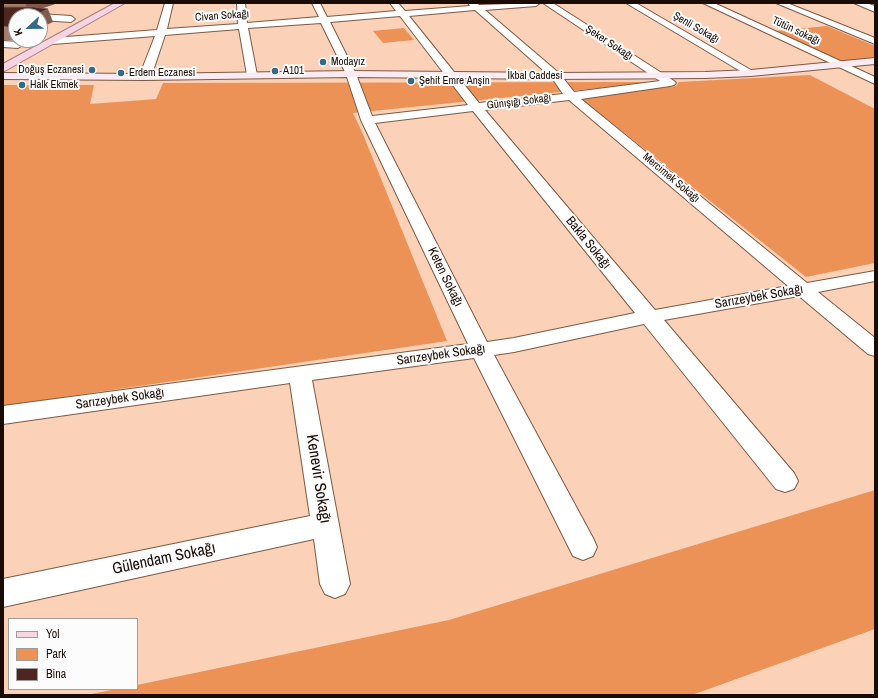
<!DOCTYPE html>
<meta charset="utf-8">
<style>
body{margin:0}
#map{position:relative;width:878px;height:698px;overflow:hidden;background:#fbd2b8;font-family:"Archivo Narrow",sans-serif}
canvas{display:block}
.frame{position:absolute;inset:0;border:4px solid #1a0c05;pointer-events:none}
.legend{position:absolute;left:8px;top:618px;width:130px;height:72px;box-sizing:border-box;background:#fcfcfc;border:1px solid #a29c99;margin:0;padding:5px 7px;list-style:none;font-size:12px;color:#1a0c05}
.legend li{display:flex;align-items:center;gap:8px;height:20px}
.legend b{width:20px;border:1px solid #a29c99}
.north{position:absolute;left:8px;top:8px;width:40px;height:40px;box-sizing:border-box;background:#fcfcfc;border:1px solid #a29c99;border-radius:50%;rotate:248deg;font-size:11px;font-weight:700;line-height:16px;text-align:center;color:#1a0c05}
.north::after{content:'';display:block;margin:auto;width:14px;height:18px;background:#346a86;clip-path:polygon(50% 0,100% 100%,50% 72%,0 100%)}
</style>
<div id="map">
<canvas width="878" height="698"></canvas>
<div class="frame"></div>
<ul class="legend">
<li><b style="height:5px;background:#f6d5e2"></b>Yol</li>
<li><b style="height:11px;background:#ec9257"></b>Park</li>
<li><b style="height:11px;background:#4c261f"></b>Bina</li>
</ul>
<div class="north">K</div>
</div>
<script>
const ctx = document.querySelector('canvas').getContext('2d');
ctx.lineJoin = 'round';
function paint(path, color) { ctx.fillStyle = color; ctx.fill(path, 'evenodd'); }
const toPath = rows => new Path2D(rows.map(r => 'M' + r).join(''));
function trace(path, color, width, dash) { ctx.strokeStyle = color; ctx.lineWidth = width; ctx.lineCap = dash ? 'butt' : 'round'; ctx.setLineDash(dash || []); ctx.stroke(path); }
function drawText(font, color, halo, rows, align = 'center') {
  ctx.font = font + ' "Archivo Narrow",sans-serif'; ctx.lineWidth = 4; ctx.setLineDash([]); ctx.textBaseline = 'middle'; ctx.strokeStyle = halo; ctx.fillStyle = color; for (const [text, x, y, turn = 0] of rows) {
    ctx.save(); ctx.translate(x, y); ctx.rotate((+turn || 0) * Math.PI / 180); ctx.textAlign = isNaN(turn) ? turn : align; if (halo) ctx.strokeText(text, 0, 0); ctx.fillText(text, 0, 0); ctx.restore();
  }
}
paint(toPath([
 [827,26,875,46,875,58,840,62,774,31],
 [404,28,414,40,383,43,373,31],
 [810,75,875,109,875,263,806,277,579,97,676,86,679,82],
 [647,82,649,83,353,113,362,132,447,341,3,406,3,85,94,85,90,104,156,99,163,83],
 [875,490,875,629,692,695,87,695,116,689,137,689,137,685,449,620]
]), '#ec9257');
const street = toPath([
 [165,3,173,3,167,29,238,24,237,3,245,3,247,23,319,17,312,3,320,3,327,17,396,11,390,3,398,3,405,11,470,6,468,3,477,3,479,5,540,3,536,6,485,10,560,74,574,92,660,81,543,3,553,3,674,81,676,83,674,85,670,86,581,99,807,283,875,271,875,281,818,292,875,338,875,356,868,354,799,296,664,320,794,473,798,481,794,489,785,492,776,489,644,324,514,352,494,355,593,538,597,547,593,556,583,560,573,556,474,358,312,380,350,584,345,594,335,598,325,594,320,584,314,539,3,607,3,579,310,516,290,383,3,424,3,406,468,344,361,120,346,74,321,23,248,28,257,75,252,78,247,75,239,29,165,35,151,77,145,80,139,77,155,36,53,44,48,41,53,38,157,30,165,3],
 [475,10,552,78,563,94,479,103,409,16,475,10],
 [400,16,468,105,372,116,356,74,330,22,400,16],
 [569,100,788,286,655,310,485,110,569,100],
 [473,111,635,313,514,338,487,342,375,123,473,111],
 [626,3,636,3,756,73,755,75,747,75,626,3],
 [703,3,714,3,875,77,875,84,703,3],
 [776,3,787,3,875,38,875,44,776,3],
 [854,3,866,3,875,6,875,12,854,3],
 [40,14,71,16,75,19,71,22,40,20,40,16,36,16,40,14],
 [3,41,18,42,23,45,18,48,3,47,3,41]
]);
const secondary = toPath([
 [875,58,875,64,751,76,705,78,556,79,351,77,145,80,3,79,3,73,145,74,351,71,556,73,705,72,751,70,875,58]
]);
const primary = toPath([
 [115,3,125,3,3,72,3,64,115,3]
]);
trace(street, '#7d5943', 2);
trace(secondary, '#7d5943', 2);
trace(primary, '#a57c88', 2);
paint(street, '#fff');
paint(secondary, '#faeaf1');
paint(primary, '#f6d5e2');
paint(toPath([
 [3,3,58,3,41,8,53,22,16,16,16,39,14,40,3,40]
]), '#a47c6c');
paint(toPath([
 [25,3,58,3,29,13],
 [48,9,53,22,40,28,40,16,33,16],
 [16,23,16,39,14,40,8,27]
]), '#805a4d');
const building = toPath([
 [3,7,34,7,48,9,33,16,16,16,16,23,8,27,3,26,3,7]
]);
paint(building, '#4c261f');
trace(building, '#805a4d', 1);
for (const [x, y, r, color] of [
 [323,62,4,"#346a86"],
 [92,70,4,"#346a86"],
 [275,71,4,"#346a86"],
 [121,73,4,"#346a86"],
 [411,81,4,"#346a86"],
 [22,85,4,"#346a86"]
]) { const dot = new Path2D(); dot.arc(x, y, r, 0, 2 * Math.PI); ctx.fillStyle = color; ctx.fill(dot); trace(dot, '#fcfcfc', 1.5); }
drawText('11px', '#1a0c05', '#fcfcfc', [
 ["Civan Sokağı",222,16,-4],
 ["Şenli Sokağı",696,28,30],
 ["Tütün sokağı",796,31,25],
 ["Şeker Sokağı",609,43,33],
 ["İkbal Caddesi",535,76],
 ["Günışığı Sokağı",519,102,-7],
 ["Mercimek Sokağı",671,178,40]
]);
drawText('11px', '#1a0c05', '#fcfcfc', [
 ["Modayız",331,62],
 ["Doğuş Eczanesi",84,70,"right"],
 ["A101",283,71],
 ["Erdem Eczanesi",129,73],
 ["Şehit Emre Anşin",419,81],
 ["Halk Ekmek",30,85]
], 'left');
drawText('13px', '#1a0c05', '#fcfcfc', [
 ["Bakla Sokağı",588,243,51],
 ["Keten Sokağı",445,277,64],
 ["Sarızeybek Sokağı",759,297,-10],
 ["Sarızeybek Sokağı",441,355,-8],
 ["Sarızeybek Sokağı",120,399,-8]
]);
drawText('16px', '#1a0c05', '#fcfcfc', [
 ["Kenevir Sokağı",318,479,81],
 ["Gülendam Sokağı",164,559,-12]
]);
</script>
